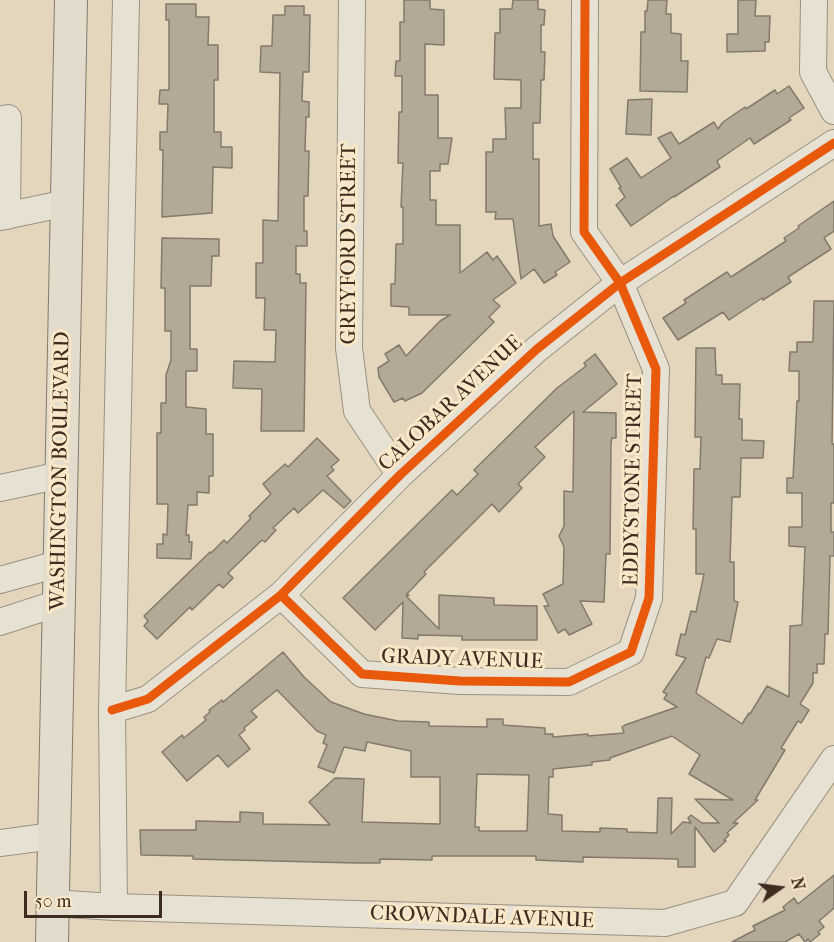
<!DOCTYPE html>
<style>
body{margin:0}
#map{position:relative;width:834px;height:942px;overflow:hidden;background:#e3d6bc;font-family:"IM FELL French Canon",serif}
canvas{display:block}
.north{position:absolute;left:750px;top:858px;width:60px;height:60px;-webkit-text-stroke:4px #f8e8c8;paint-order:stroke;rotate:76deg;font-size:16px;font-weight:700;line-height:24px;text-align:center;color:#3e2c20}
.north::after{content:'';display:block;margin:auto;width:21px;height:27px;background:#3e2c20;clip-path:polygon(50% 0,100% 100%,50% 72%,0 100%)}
.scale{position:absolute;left:24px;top:891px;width:138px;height:27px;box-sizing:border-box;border:3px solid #3e2c20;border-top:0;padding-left:8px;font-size:18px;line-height:21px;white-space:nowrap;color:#3e2c20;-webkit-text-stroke:4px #f8e8c8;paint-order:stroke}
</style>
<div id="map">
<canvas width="834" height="942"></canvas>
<div class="north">N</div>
<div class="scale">50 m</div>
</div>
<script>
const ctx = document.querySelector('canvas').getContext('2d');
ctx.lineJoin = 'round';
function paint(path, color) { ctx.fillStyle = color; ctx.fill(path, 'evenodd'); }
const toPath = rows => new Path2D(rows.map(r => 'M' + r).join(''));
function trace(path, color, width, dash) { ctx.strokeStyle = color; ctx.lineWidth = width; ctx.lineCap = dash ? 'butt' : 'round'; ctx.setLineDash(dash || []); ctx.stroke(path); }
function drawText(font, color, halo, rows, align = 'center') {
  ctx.font = font + ' "IM FELL French Canon",serif'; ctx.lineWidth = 6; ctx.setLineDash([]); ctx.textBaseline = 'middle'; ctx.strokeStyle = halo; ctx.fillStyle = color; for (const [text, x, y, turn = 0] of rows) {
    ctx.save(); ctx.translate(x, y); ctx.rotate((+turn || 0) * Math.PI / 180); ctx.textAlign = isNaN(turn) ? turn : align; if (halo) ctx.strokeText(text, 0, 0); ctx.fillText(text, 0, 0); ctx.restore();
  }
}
const building = toPath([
 [404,0,430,0,430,9,444,10,444,45,425,44,425,95,438,95,438,138,452,138,448,164,440,164,440,171,430,171,430,200,436,200,436,225,460,225,460,273,487,252,493,260,497,256,516,283,493,300,500,306,489,317,494,322,422,393,405,401,403,398,394,402,379,377,378,368,389,361,385,354,399,345,406,356,440,321,450,315,409,315,409,307,391,306,391,284,395,284,396,244,403,244,403,207,401,207,403,163,398,163,399,112,402,112,402,76,395,76,396,61,400,61,400,22,404,22,404,0],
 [513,0,538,0,538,9,545,10,544,25,541,25,541,52,545,52,544,80,541,80,540,123,533,123,533,159,539,159,539,226,551,224,553,236,570,262,555,272,557,275,544,283,534,269,521,279,513,219,495,219,496,212,486,212,486,152,493,152,493,139,506,139,505,108,521,108,521,80,494,79,495,33,500,33,500,9,512,9,513,0],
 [648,0,667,0,666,14,671,14,671,33,681,34,681,61,688,61,687,92,640,91,641,32,645,32,645,11,647,11,648,0],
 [738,0,756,0,755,16,770,16,769,42,765,42,765,51,727,52,727,34,738,34,738,0],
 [166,4,196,4,196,17,209,17,208,45,218,45,218,80,214,80,214,132,221,132,221,147,232,147,232,168,213,167,212,213,162,217,163,150,160,150,160,132,167,132,168,104,159,104,160,90,169,90,169,20,166,20,166,4],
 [285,6,304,6,304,15,310,15,309,72,303,72,302,101,309,102,309,117,306,117,305,151,309,151,308,196,304,196,304,231,307,231,307,246,296,246,296,274,300,274,300,283,306,283,304,431,261,431,262,389,233,388,234,361,275,362,276,330,264,330,265,298,256,298,256,263,263,263,263,220,278,221,280,73,260,72,261,46,272,46,273,15,285,15,285,6],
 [789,86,804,108,789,118,791,120,754,144,750,138,724,156,717,161,720,167,674,197,674,196,631,226,616,205,625,197,619,188,621,187,610,169,627,158,641,178,671,158,658,138,671,132,679,144,714,122,718,129,723,122,745,107,746,109,775,90,777,94,789,86],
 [652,99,651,135,626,134,628,100,652,99],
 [834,201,834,231,824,238,831,249,788,277,791,282,763,300,762,298,729,320,723,312,678,340,663,318,686,303,684,300,727,272,731,277,786,241,784,238,799,228,798,226,834,201],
 [162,238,219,239,219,256,212,256,211,286,190,286,190,349,197,349,197,371,186,371,186,407,206,409,206,434,213,434,213,476,209,476,209,493,197,492,197,505,188,505,186,535,189,535,189,542,192,542,191,559,157,558,157,544,163,544,163,534,167,535,168,504,157,504,157,433,161,433,161,403,166,403,166,375,171,360,171,331,165,331,165,288,161,288,162,238],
 [814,301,834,301,832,444,834,444,834,503,831,503,831,532,834,532,834,556,830,556,828,634,825,634,824,664,817,664,817,673,813,673,813,683,800,704,809,710,801,723,798,721,781,748,785,750,755,800,758,800,733,823,738,823,727,833,729,835,724,840,726,841,714,852,695,827,695,867,678,867,678,859,583,857,583,862,536,860,536,856,432,856,432,860,380,859,380,863,357,863,193,859,193,856,141,855,140,830,196,830,196,821,240,822,240,812,263,813,263,824,330,825,309,802,335,778,364,779,362,822,440,824,440,777,411,777,411,751,367,742,365,751,344,747,334,773,318,767,327,745,323,743,326,735,317,731,277,690,251,711,257,717,244,728,245,730,239,735,250,749,228,767,218,755,187,781,162,752,182,735,184,738,206,720,204,717,210,712,209,710,222,700,223,702,283,652,304,677,331,702,364,714,398,721,429,722,429,726,487,727,487,719,503,719,503,725,545,728,545,734,553,734,553,737,588,734,588,736,624,733,622,727,625,725,677,707,664,699,667,694,663,692,686,658,676,655,681,634,685,635,691,611,696,612,704,574,696,574,696,529,693,529,694,469,700,469,701,437,695,437,696,348,715,348,716,375,722,375,722,384,740,384,739,419,742,419,742,440,764,441,763,458,741,458,740,497,732,497,730,562,734,562,734,601,738,602,730,642,717,639,709,658,706,657,696,693,742,724,749,713,750,714,767,686,789,697,790,626,802,625,805,547,789,546,789,527,802,527,802,493,787,493,787,478,793,478,797,401,799,401,799,371,789,371,790,352,797,352,797,342,813,342,814,301],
 [672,736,700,755,689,774,733,800,695,799,719,823,702,823,691,815,688,818,691,823,683,822,671,834,672,798,658,798,657,833,627,832,627,829,600,828,600,832,562,831,562,815,548,814,549,777,553,777,553,769,592,765,592,762,610,760,610,758,672,736],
 [477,774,529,775,527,831,479,831,479,827,475,827,477,774],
 [595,354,617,384,583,412,616,413,616,438,612,438,611,444,610,554,606,554,604,602,580,601,592,624,569,635,565,629,558,633,544,606,549,606,543,594,563,584,564,547,559,536,564,526,564,491,573,492,574,411,535,447,545,457,518,484,522,488,499,512,492,504,424,572,426,574,406,595,409,595,407,597,439,629,439,595,494,598,494,605,537,606,537,640,462,640,462,636,418,635,418,639,402,638,403,602,375,630,343,598,452,490,457,495,478,474,474,470,557,388,586,366,584,363,595,354],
 [317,438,339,460,331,467,334,470,327,476,351,501,344,508,323,490,298,513,294,508,273,528,276,530,265,542,262,540,228,573,233,578,223,588,219,584,192,610,190,607,157,639,144,626,148,621,144,616,210,552,211,553,224,540,227,543,251,518,249,516,271,494,263,484,285,464,288,467,317,438],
 [834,875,834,908,819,921,824,927,818,932,820,934,810,942,808,939,805,942,799,934,785,942,732,942,755,930,753,926,785,910,783,907,794,898,798,904,834,875]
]);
paint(building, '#b3a997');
trace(building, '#837a6c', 1.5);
const minor = toPath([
 [352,0,349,348,357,411,400,475],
 [814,0,813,72,834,111],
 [0,120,8,118,7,216],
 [0,217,67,203],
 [0,488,61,475],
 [0,580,58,564],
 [281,595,362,674,460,681,569,682,631,652,649,598,656,369,620,283,584,232,585,0],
 [0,622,58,603],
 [112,710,148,699,281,595,400,475,537,349,620,283,834,143],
 [0,843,53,836],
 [52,903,114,907,665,923,735,903,834,759],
 [114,907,112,710,126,0]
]);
const major = toPath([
 [52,942,71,0]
]);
trace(minor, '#9a9181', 28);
trace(major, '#837a6c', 34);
trace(minor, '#e7e1d4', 26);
trace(major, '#e3dbcc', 32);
trace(toPath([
 [281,595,362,674,460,681,569,682,631,652,649,598,656,369,620,283,584,232,585,0],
 [112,710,148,699,281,595,400,475,537,349,620,283,834,143]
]), '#e8590c', 9);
drawText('21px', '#3e2c20', '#f8e8c8', [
 ["GREYFORD STREET",350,244,-90],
 ["CALOBAR AVENUE",451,404,-43],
 ["WASHINGTON BOULEVARD",61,471,-89],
 ["EDDYSTONE STREET",634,480,-89],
 ["GRADY AVENUE",462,660,2],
 ["CROWNDALE AVENUE",482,918,2]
]);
</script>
